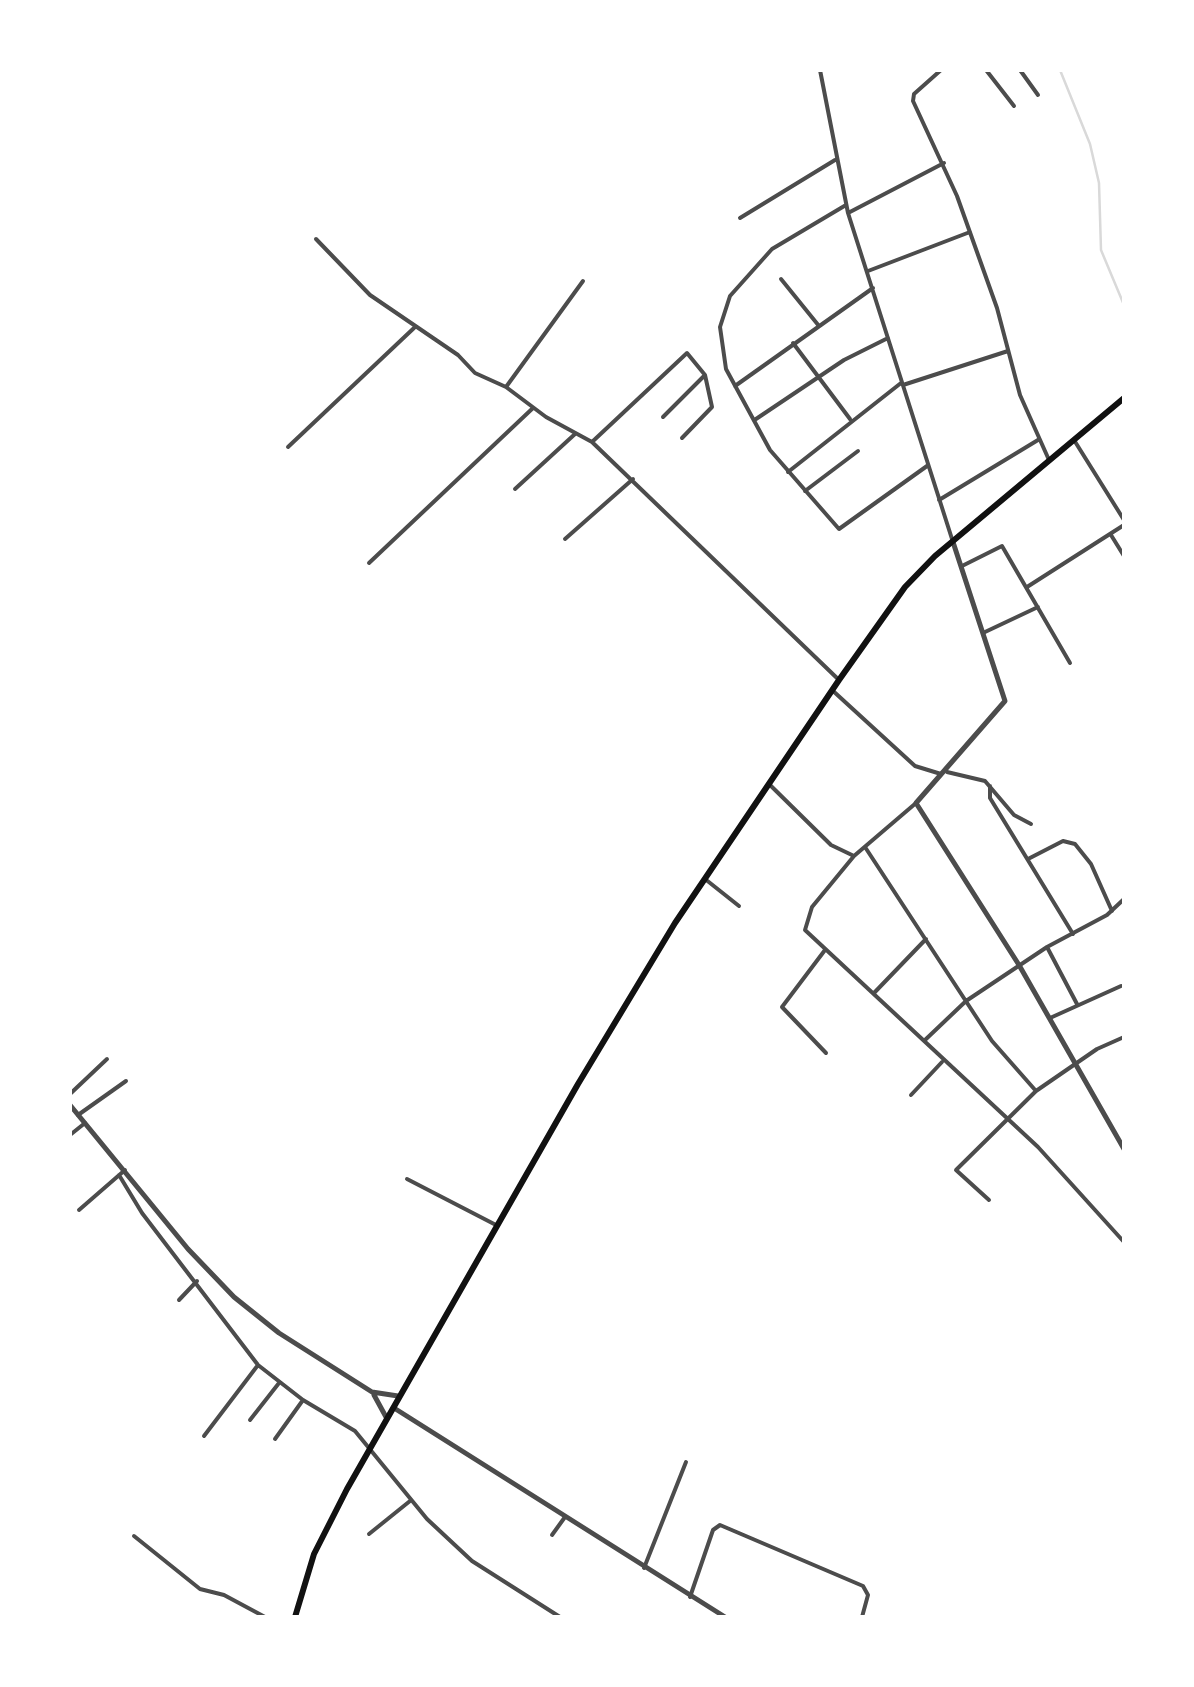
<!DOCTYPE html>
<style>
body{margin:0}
#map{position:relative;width:1194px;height:1687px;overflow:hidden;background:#fff;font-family:Karla,sans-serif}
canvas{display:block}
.frame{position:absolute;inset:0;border:72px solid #fff;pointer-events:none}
</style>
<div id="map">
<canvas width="1194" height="1687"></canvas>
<div class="frame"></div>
</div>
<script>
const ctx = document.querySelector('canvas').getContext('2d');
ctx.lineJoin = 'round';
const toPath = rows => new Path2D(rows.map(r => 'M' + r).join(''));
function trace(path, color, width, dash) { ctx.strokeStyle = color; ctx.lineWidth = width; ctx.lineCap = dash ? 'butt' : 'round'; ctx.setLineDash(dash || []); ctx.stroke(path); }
trace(toPath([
 [1060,70,1090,144,1099,183,1101,250,1124,305]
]), '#d9d9d9', 2.5);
trace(toPath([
 [820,70,848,213,952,539],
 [941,70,914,94,913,101,957,196,997,308,1020,395,1049,460],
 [986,70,1014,106],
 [1020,70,1038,95],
 [846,205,772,249,730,296,720,327,726,369,770,450,839,529,927,466],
 [848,213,944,163],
 [740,218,835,160],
 [316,239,370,295,458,355,475,373,506,387,546,417,592,442,839,680],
 [868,271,970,232],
 [781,279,819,326],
 [793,343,850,419],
 [903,385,1008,351],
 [735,386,873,288],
 [506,387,583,281],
 [663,417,705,375],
 [756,419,844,360,888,338],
 [1074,440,1124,520],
 [592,442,687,353,705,375,712,407,682,438],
 [288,447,414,328],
 [788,472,901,383],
 [515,489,575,434],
 [805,491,858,451],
 [939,500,1038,440],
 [1111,535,1124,556],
 [565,539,633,479],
 [369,563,533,408],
 [962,566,1002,546,1070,663],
 [1027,587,1124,525],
 [985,632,1038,607],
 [832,690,915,766,941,774],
 [947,772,985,781,1014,815,1031,824],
 [769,784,831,845,854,856,916,803],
 [990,786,990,798,1073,934],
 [865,847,992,1041,1036,1091],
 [854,856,812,907,805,930,1038,1147,1124,1242],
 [1028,859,1063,841,1075,844,1091,864,1112,911],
 [705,879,739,906],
 [1047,947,1077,1004],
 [825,950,782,1007,826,1053],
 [874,993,926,939],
 [1050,1018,1121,986],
 [925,1040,966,1001,1047,947,1107,915,1124,899],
 [70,1094,107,1059],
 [911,1095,942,1062],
 [78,1115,126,1081],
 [70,1135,85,1123],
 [119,1175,142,1213,258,1365,303,1400,355,1431,427,1519,472,1561,560,1617],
 [407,1179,496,1225],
 [989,1200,956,1170,1036,1091,1097,1049,1124,1037],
 [79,1210,125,1170],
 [179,1300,197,1281],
 [250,1420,279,1383],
 [204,1436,258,1365],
 [275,1439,303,1400],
 [369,1534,410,1501],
 [552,1535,565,1517],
 [134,1536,200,1589,224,1595,265,1617],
 [644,1568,686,1462],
 [690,1597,713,1530,720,1525,863,1586,868,1595,862,1617]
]), '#4c4c4c', 4);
trace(toPath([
 [953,542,1005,701,916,803,1019,965,1124,1149],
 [70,1105,188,1249,234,1297,279,1333,372,1392,398,1396],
 [374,1395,386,1417],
 [394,1408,725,1617]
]), '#4c4c4c', 5);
trace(toPath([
 [295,1617,314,1554,347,1489,578,1084,675,923,839,680,905,587,935,556,1124,398]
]), '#111', 6);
</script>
